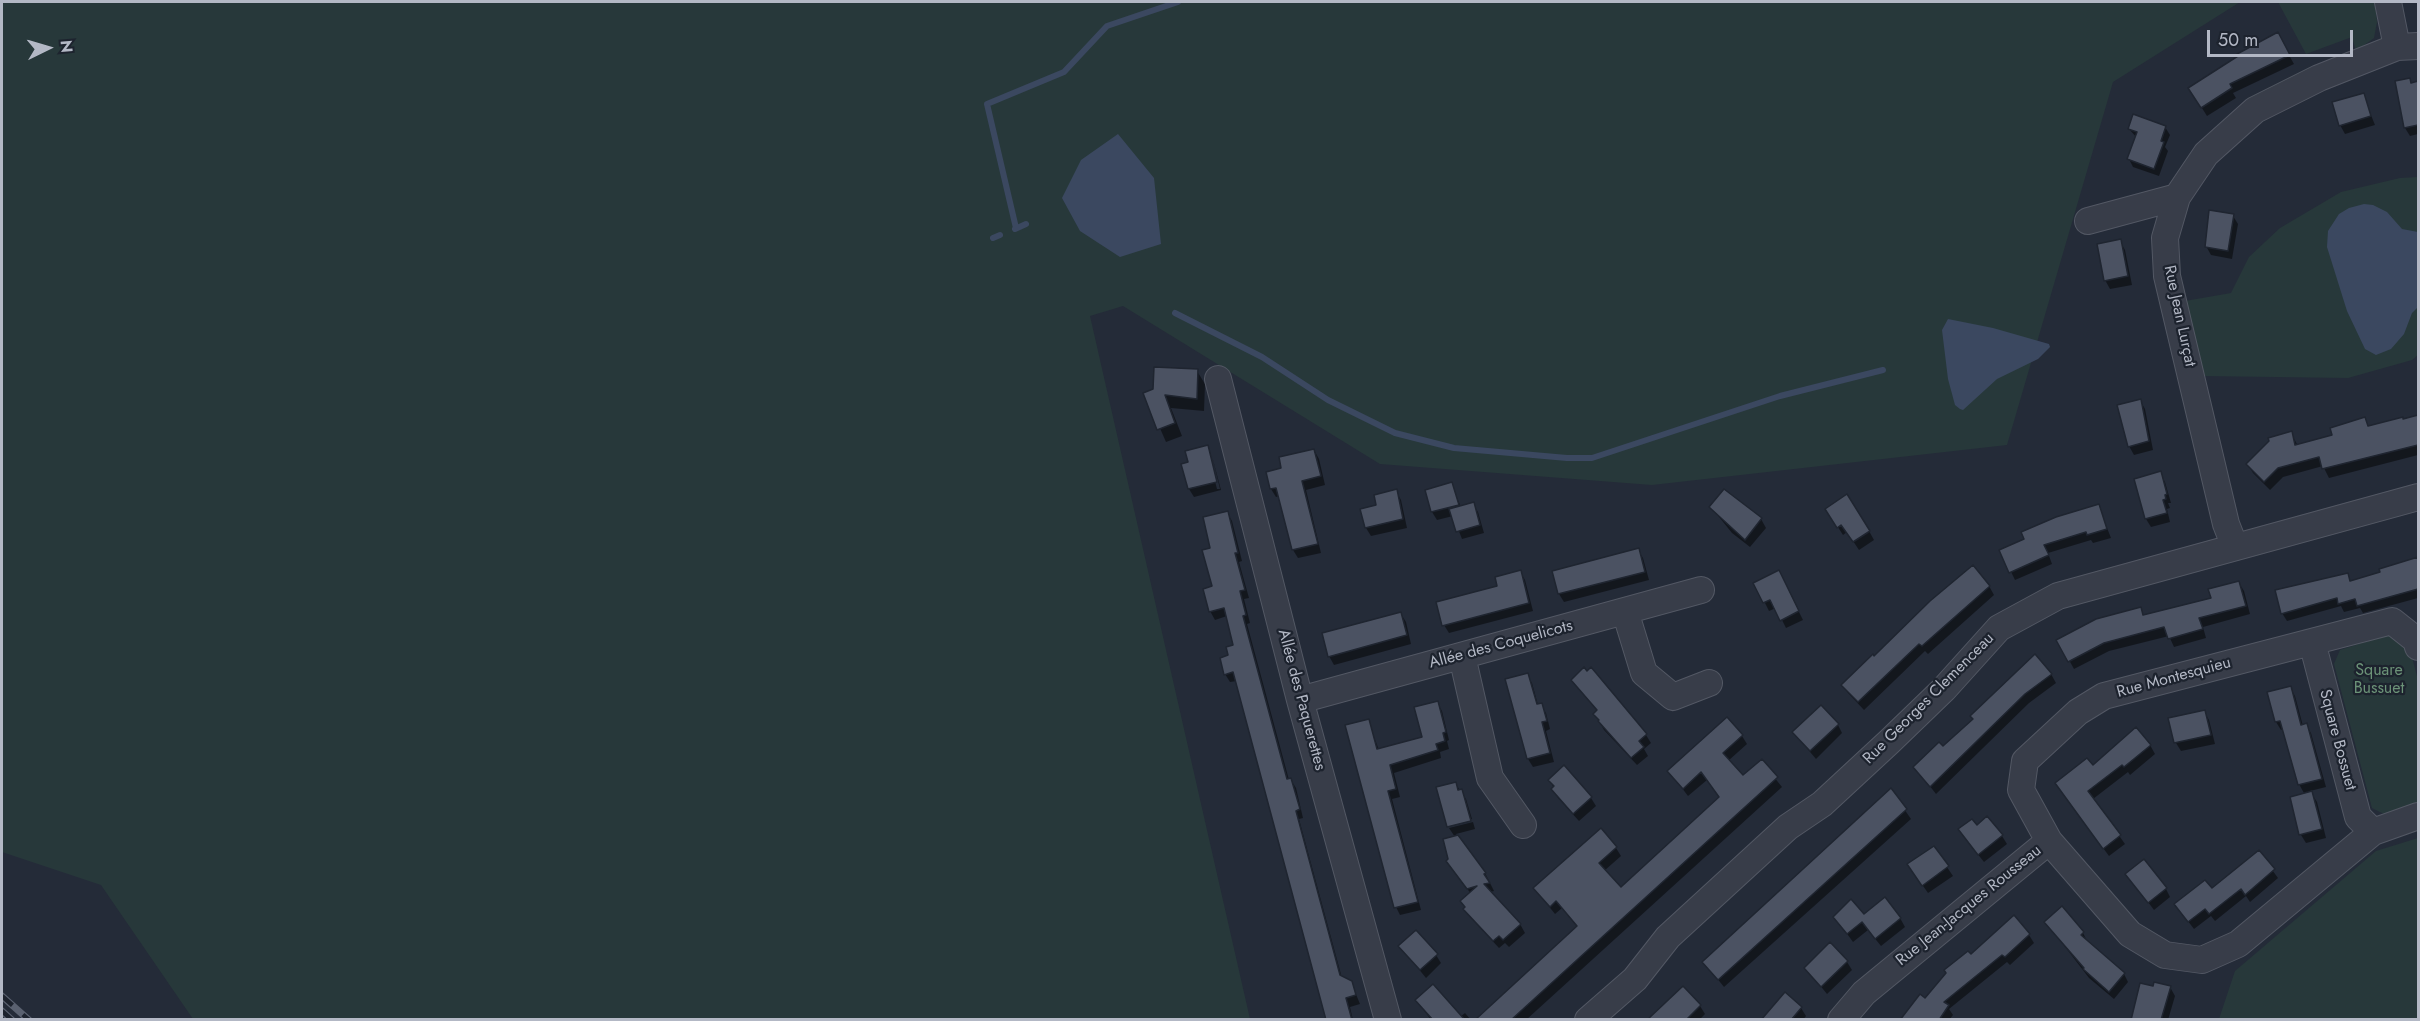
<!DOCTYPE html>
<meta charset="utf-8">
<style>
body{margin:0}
#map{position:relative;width:2420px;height:1021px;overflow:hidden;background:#242b38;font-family:Jost,sans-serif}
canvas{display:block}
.frame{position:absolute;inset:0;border:3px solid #b3b8c5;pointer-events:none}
.north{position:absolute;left:18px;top:18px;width:60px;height:60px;-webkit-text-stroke:4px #1d232e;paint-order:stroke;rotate:85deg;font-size:16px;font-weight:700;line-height:24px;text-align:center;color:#b3b8c5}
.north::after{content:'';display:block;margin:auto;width:21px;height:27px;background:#b3b8c5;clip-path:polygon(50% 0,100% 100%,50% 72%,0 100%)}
.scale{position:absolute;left:2207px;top:30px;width:146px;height:27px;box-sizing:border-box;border:3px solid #b3b8c5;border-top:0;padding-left:8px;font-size:18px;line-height:21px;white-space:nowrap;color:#b3b8c5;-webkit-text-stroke:4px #1d232e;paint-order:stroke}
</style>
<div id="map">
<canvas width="2420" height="1021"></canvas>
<div class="frame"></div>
<div class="north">N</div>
<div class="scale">50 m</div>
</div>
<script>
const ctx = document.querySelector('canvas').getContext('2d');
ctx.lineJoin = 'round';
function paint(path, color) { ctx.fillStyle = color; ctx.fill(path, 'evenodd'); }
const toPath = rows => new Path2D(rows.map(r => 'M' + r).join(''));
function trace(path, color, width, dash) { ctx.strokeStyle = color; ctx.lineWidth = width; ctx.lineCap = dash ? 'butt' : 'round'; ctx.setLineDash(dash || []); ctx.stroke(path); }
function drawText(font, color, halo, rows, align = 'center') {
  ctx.font = font + ' Jost,sans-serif'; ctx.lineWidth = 4.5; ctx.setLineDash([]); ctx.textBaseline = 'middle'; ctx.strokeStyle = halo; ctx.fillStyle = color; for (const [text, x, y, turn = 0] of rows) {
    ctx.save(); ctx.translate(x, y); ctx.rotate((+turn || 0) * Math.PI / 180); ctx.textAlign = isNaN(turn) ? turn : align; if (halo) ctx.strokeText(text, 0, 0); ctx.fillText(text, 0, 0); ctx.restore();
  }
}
paint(toPath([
 [2,2,2240,2,2113,82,2007,445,1652,485,1380,464,1123,306,1090,316,1250,1019,193,1019,101,885,2,852],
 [2278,2,2375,2,2377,22,2374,38,2356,51,2352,37,2306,54],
 [2418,177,2418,355,2412,360,2348,378,2201,376,2185,301,2231,293,2249,257,2280,228,2341,192,2400,178],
 [2393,633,2409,646,2418,680,2418,805,2384,814,2372,808,2334,664,2340,650],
 [2418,838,2418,1019,2219,1019,2235,971,2376,851]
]), '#27383a');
paint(toPath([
 [1118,134,1154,178,1161,244,1120,257,1080,231,1062,198,1081,160],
 [2364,204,2373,205,2387,212,2402,229,2418,232,2418,307,2412,313,2404,334,2391,349,2376,355,2365,349,2347,311,2327,247,2328,231,2339,214,2349,208],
 [1948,319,1993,328,2049,344,2050,347,2038,359,1997,379,1963,410,1960,409,1955,405,1948,379,1942,330]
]), '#3b4860');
paint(toPath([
 [2277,34,2294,64,2233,93,2236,98,2207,116,2195,97],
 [2418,83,2418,134,2410,136,2405,128,2411,84],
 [2363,95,2375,125,2345,134,2340,125],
 [2165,127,2170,135,2165,147,2168,151,2159,176,2133,167,2129,159,2137,138,2129,129],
 [2210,211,2233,216,2238,224,2232,259,2211,255,2206,246],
 [2120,241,2125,250,2132,285,2110,289,2105,280],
 [1197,371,1205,384,1204,411,1171,408,1182,436,1166,442,1145,394],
 [2140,400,2145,409,2153,450,2134,455,2129,446],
 [2418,415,2418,455,2329,478,2323,466,2283,477,2270,490,2253,473,2248,464,2291,433,2298,446,2334,436,2365,419,2369,427],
 [1207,447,1211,454,1208,454,1217,489,1220,489,1212,456,1221,490,1194,497,1189,489,1190,464],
 [1314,450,1319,459,1325,485,1306,490,1321,553,1298,558,1293,550,1280,496,1276,497,1271,489,1283,469],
 [2160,473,2165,482,2171,503,2168,503,2170,508,2167,509,2170,522,2151,527,2146,519],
 [1451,484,1461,507,1473,504,1478,512,1484,533,1462,539,1453,516,1437,520,1432,512,1427,491],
 [1396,491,1401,500,1407,528,1371,536,1366,528],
 [2098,505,2111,538,2093,543,2091,540,2048,553,2052,564,2015,580,2001,551],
 [1711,507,1761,519,1766,528,1750,547,1732,533],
 [1227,512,1232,521,1242,561,1239,562,1249,598,1244,599,1250,623,1247,624,1289,780,1291,780,1296,788,1303,818,1299,819,1342,978,1351,982,1360,1004,1350,1007,1353,1020,1328,1020,1237,681,1230,682,1225,674,1235,646,1227,616,1215,620,1210,611,1214,588,1212,549],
 [1832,518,1869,531,1874,540,1859,550,1847,532,1843,535],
 [1638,550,1643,558,1649,580,1564,602,1559,594,1554,572],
 [2418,559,2418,598,2363,613,2360,608,2344,612,2341,606,2287,621,2282,613,2347,575,2351,582,2382,573,2381,570],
 [1520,571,1525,580,1533,611,1449,633,1444,625],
 [1783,580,1803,620,1786,628,1776,608,1769,611,1755,583],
 [2239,583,2244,591,2250,614,2203,627,2206,638,2174,647,2169,636,2109,651,2074,669,2058,640,2140,609,2144,616,2213,599],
 [1989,586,1994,595,1928,654,1925,651,1864,710,1848,693,1843,685,1874,658],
 [1401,614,1406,622,1411,644,1334,665,1329,656],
 [2051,674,2056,683,2029,703,1936,794,1915,767],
 [1527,675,1532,683,1538,705,1541,705,1546,713,1550,729,1546,731,1554,762,1533,767,1528,759,1507,680],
 [1572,680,1646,735,1651,743,1644,749,1648,756,1637,765,1604,730,1595,714,1598,712],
 [2290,687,2295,696,2303,726,2306,725,2311,733,2326,787,2310,791,2317,802,2326,838,2306,843,2301,835,2305,795,2299,784,2284,729,2281,730,2276,722],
 [1437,702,1442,711,1449,740,1447,741,1449,749,1440,752,1441,758,1394,773,1400,797,1392,799,1421,910,1400,915,1396,907,1368,721,1379,750,1424,738],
 [2204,711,2209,720,2215,744,2181,751,2176,743,2170,719],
 [1838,725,1842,733,1816,759,1794,733],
 [1742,736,1747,744,1728,761,1743,778,1761,761,1782,787,1526,1020,1478,1020,1578,928,1562,908,1555,914,1535,889,1616,848,1621,856,1604,871,1621,889,1720,798,1707,780,1688,796,1669,771],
 [2150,745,2155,754,2130,775,2128,772,2093,799,2125,844,2109,856,2061,791,2092,767],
 [1550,780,1591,798,1596,806,1579,821,1558,798],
 [1455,783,1466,799,1472,819,1448,825],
 [1891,790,1911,819,1724,987,1704,962],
 [1473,822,1475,829,1456,834,1485,873,1494,891,1490,892,1520,924,1525,933,1509,947,1505,943,1499,948,1470,917,1465,909,1471,894,1448,862,1455,837,1449,828],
 [1977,827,2002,836,2007,844,1984,862,1965,838],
 [1934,848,1953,876,1928,893,1914,873],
 [2259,852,2278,878,2250,902,2246,896,2215,921,2211,916,2194,929,2181,912],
 [2127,874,2166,889,2170,897,2154,910],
 [1864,916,1900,918,1905,927,1881,946,1868,930,1853,942,1835,917],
 [2046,922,2083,933,2087,941,2124,974,2128,982,2114,999,2089,978],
 [2029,935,2034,943,2010,965,2007,962,1949,1009,1953,1015,1949,1020,1902,1020,1971,956],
 [1400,946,1436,955,1441,963,1426,978],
 [1847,962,1852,970,1827,994,1806,968],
 [2154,987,2170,987,2175,996,2168,1020,2136,1020],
 [1417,1001,1460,1017,1465,1013,1471,1020,1431,1020],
 [1700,1006,1705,1014,1699,1020,1648,1020],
 [1801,1008,1806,1016,1803,1020,1763,1020]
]), '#0007');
trace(toPath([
 [1016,228,987,104,1064,72,1107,26,1178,2],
 [1015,229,1026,224],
 [993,238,1000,235],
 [1175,313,1262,357,1328,400,1395,433,1454,448,1567,458,1592,458,1780,396,1883,370]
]), '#3b4860', 6);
const building = toPath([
 [2278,32,2290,55,2230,84,2232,88,2201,108,2188,88,2238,56,2237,54,2278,32],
 [2410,78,2411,83,2418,81,2418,125,2404,128,2395,81,2410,78],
 [2364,93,2371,116,2339,126,2332,102,2364,93],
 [2133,114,2166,126,2161,141,2164,142,2154,169,2127,159,2137,132,2128,129,2133,114],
 [2209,210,2234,214,2228,251,2205,247,2209,210],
 [2121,239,2128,276,2104,281,2097,244,2121,239],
 [1154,367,1198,369,1197,399,1165,395,1175,423,1157,430,1143,393,1153,389,1154,367],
 [2141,399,2149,441,2128,447,2117,405,2141,399],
 [2418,415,2418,445,2322,469,2319,457,2278,468,2264,482,2246,464,2269,441,2268,438,2292,431,2295,445,2332,435,2330,428,2365,417,2368,426,2403,417,2403,419,2418,415],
 [1208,445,1217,482,1188,489,1181,464,1188,462,1185,451,1208,445],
 [1314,449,1321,476,1302,481,1318,544,1292,550,1276,488,1270,489,1266,472,1281,468,1279,457,1314,449],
 [2161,471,2167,494,2165,495,2166,499,2163,500,2167,513,2145,519,2134,479,2161,471],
 [1452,482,1459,505,1431,512,1425,490,1452,482],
 [1397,489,1403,519,1365,528,1360,509,1376,505,1374,495,1397,489],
 [1724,489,1762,518,1745,540,1709,507,1724,489],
 [1847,494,1870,531,1853,542,1841,525,1837,528,1825,509,1847,494],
 [1474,502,1480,525,1456,532,1449,509,1474,502],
 [2099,504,2107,529,2087,535,2086,532,2044,545,2049,555,2009,573,1999,550,2024,539,2021,532,2056,517,2099,504],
 [1228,511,1238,553,1235,553,1245,590,1240,591,1246,615,1243,616,1287,779,1291,778,1300,809,1296,811,1340,975,1352,981,1356,995,1346,998,1352,1020,1326,1020,1233,672,1224,675,1220,658,1228,655,1226,647,1233,645,1224,608,1209,612,1203,589,1212,586,1202,550,1210,548,1203,517,1228,511],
 [1639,548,1645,572,1558,594,1552,571,1639,548],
 [2418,557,2418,589,2357,606,2355,599,2338,604,2337,598,2281,614,2275,590,2348,573,2350,581,2380,572,2379,569,2418,557],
 [1973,565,1990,586,1922,646,1919,644,1858,702,1841,685,1873,654,1874,656,1930,601,1973,565],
 [1521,570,1529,603,1442,626,1436,602,1497,586,1495,577,1521,570],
 [1779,570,1799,611,1780,621,1770,600,1763,603,1753,583,1779,570],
 [2239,581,2246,606,2199,618,2203,629,2168,639,2164,627,2104,643,2068,662,2056,640,2096,619,2141,607,2143,615,2211,598,2208,589,2239,581],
 [1401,612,1407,635,1328,657,1322,633,1401,612],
 [2035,654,2052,674,2025,694,1930,787,1913,767,1939,742,1943,746,1973,719,1970,716,2035,654],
 [1584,667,1587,671,1591,667,1647,734,1639,741,1644,747,1631,758,1598,721,1599,720,1593,714,1597,710,1571,680,1584,667],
 [1528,673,1537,704,1542,703,1547,721,1542,722,1550,753,1527,759,1505,679,1528,673],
 [2291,686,2301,725,2307,723,2322,779,2298,785,2280,721,2275,722,2267,692,2291,686],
 [1438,701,1446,732,1443,733,1445,741,1436,744,1438,750,1390,765,1396,789,1388,791,1418,902,1394,908,1345,725,1369,719,1377,749,1422,737,1414,707,1438,701],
 [1821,705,1839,724,1810,751,1792,732,1821,705],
 [2205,710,2211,735,2174,743,2168,718,2205,710],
 [1727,717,1743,735,1723,753,1743,775,1762,759,1778,777,1511,1020,1475,1020,1577,926,1556,901,1550,907,1533,888,1601,828,1617,847,1599,863,1621,887,1719,797,1701,772,1683,789,1667,771,1727,717],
 [2136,727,2151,745,2124,767,2122,765,2088,791,2121,835,2103,849,2055,783,2087,758,2093,765,2136,727],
 [1564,765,1592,797,1573,814,1551,789,1554,786,1548,780,1564,765],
 [1456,782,1458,790,1462,789,1471,821,1447,827,1436,787,1456,782],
 [1891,788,1907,809,1718,980,1702,962,1891,788],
 [2312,791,2322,829,2299,835,2290,797,2312,791],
 [1987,816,2003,835,1978,855,1958,829,1972,819,1977,825,1987,816],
 [1458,835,1486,873,1484,874,1490,883,1484,884,1521,924,1503,940,1499,936,1493,941,1463,909,1465,907,1460,901,1477,886,1467,889,1446,861,1448,859,1443,839,1458,835],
 [1934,846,1949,866,1922,886,1907,864,1934,846],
 [2259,850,2275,869,2245,895,2241,889,2209,914,2205,909,2188,922,2174,904,2205,880,2212,888,2259,850],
 [2144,859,2167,888,2148,903,2125,874,2144,859],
 [1885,897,1901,918,1875,939,1862,922,1847,934,1833,917,1851,899,1864,914,1885,897],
 [2062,906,2084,932,2081,935,2125,973,2109,992,2083,969,2084,968,2044,922,2062,906],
 [2014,915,2030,934,2005,957,2002,955,1944,1002,1949,1005,1939,1020,1900,1020,1920,994,1925,998,1946,973,1944,970,1968,951,1971,954,2014,915],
 [1416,930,1438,954,1420,970,1398,946,1416,930],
 [1830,942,1848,961,1821,987,1804,968,1830,942],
 [2154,982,2171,986,2161,1020,2131,1020,2140,983,2153,986,2154,982],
 [1433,984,1465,1020,1433,1020,1415,1000,1433,984],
 [1683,986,1701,1005,1686,1020,1647,1020,1683,986],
 [1785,992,1802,1007,1791,1020,1761,1020,1785,992]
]);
paint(building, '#4b5262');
trace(building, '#1f2530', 1.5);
const minor = toPath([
 [2388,2,2397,47],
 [2088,221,2177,197],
 [1218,379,1300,700,1388,1020],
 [2235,547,2226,524,2167,276,2165,238,2177,197,2206,154,2255,110,2319,78,2397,47,2418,46],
 [1625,611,1644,673,1673,697,1709,683],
 [2312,642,2358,817,2373,832],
 [1462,656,1490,778,1523,825],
 [1300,700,1701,590],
 [2049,841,2021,790,2025,761,2078,712,2104,696,2392,621,2416,640,2418,647],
 [1588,1020,1635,979,1668,937,1788,827,1822,804,1889,742,1944,689,1999,628,2058,596,2418,497],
 [1841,1020,1864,993,2049,841,2130,934,2165,955,2202,960,2238,944,2373,832,2418,816]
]);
trace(minor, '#535864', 28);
trace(minor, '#383d49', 26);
const rail = toPath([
 [2,996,29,1020],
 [2,1011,12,1020]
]);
trace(rail, '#5a6170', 7);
trace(rail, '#1d232e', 4.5, [14]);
drawText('16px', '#b3b8c5', '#1d232e', [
 ["Rue Jean Lurçat",2179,316,78],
 ["Allée des Coquelicots",1501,645,-15],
 ["Rue Montesquieu",2174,678,-15],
 ["Rue Georges Clemenceau",1929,699,-45],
 ["Allée des Paquerettes",1301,700,75],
 ["Square Bossuet",2337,740,75],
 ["Rue Jean-Jacques Rousseau",1969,906,-39]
]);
drawText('16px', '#6c9378', '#1d232e', [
 ["Square",2379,671],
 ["Bussuet",2379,689]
]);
</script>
